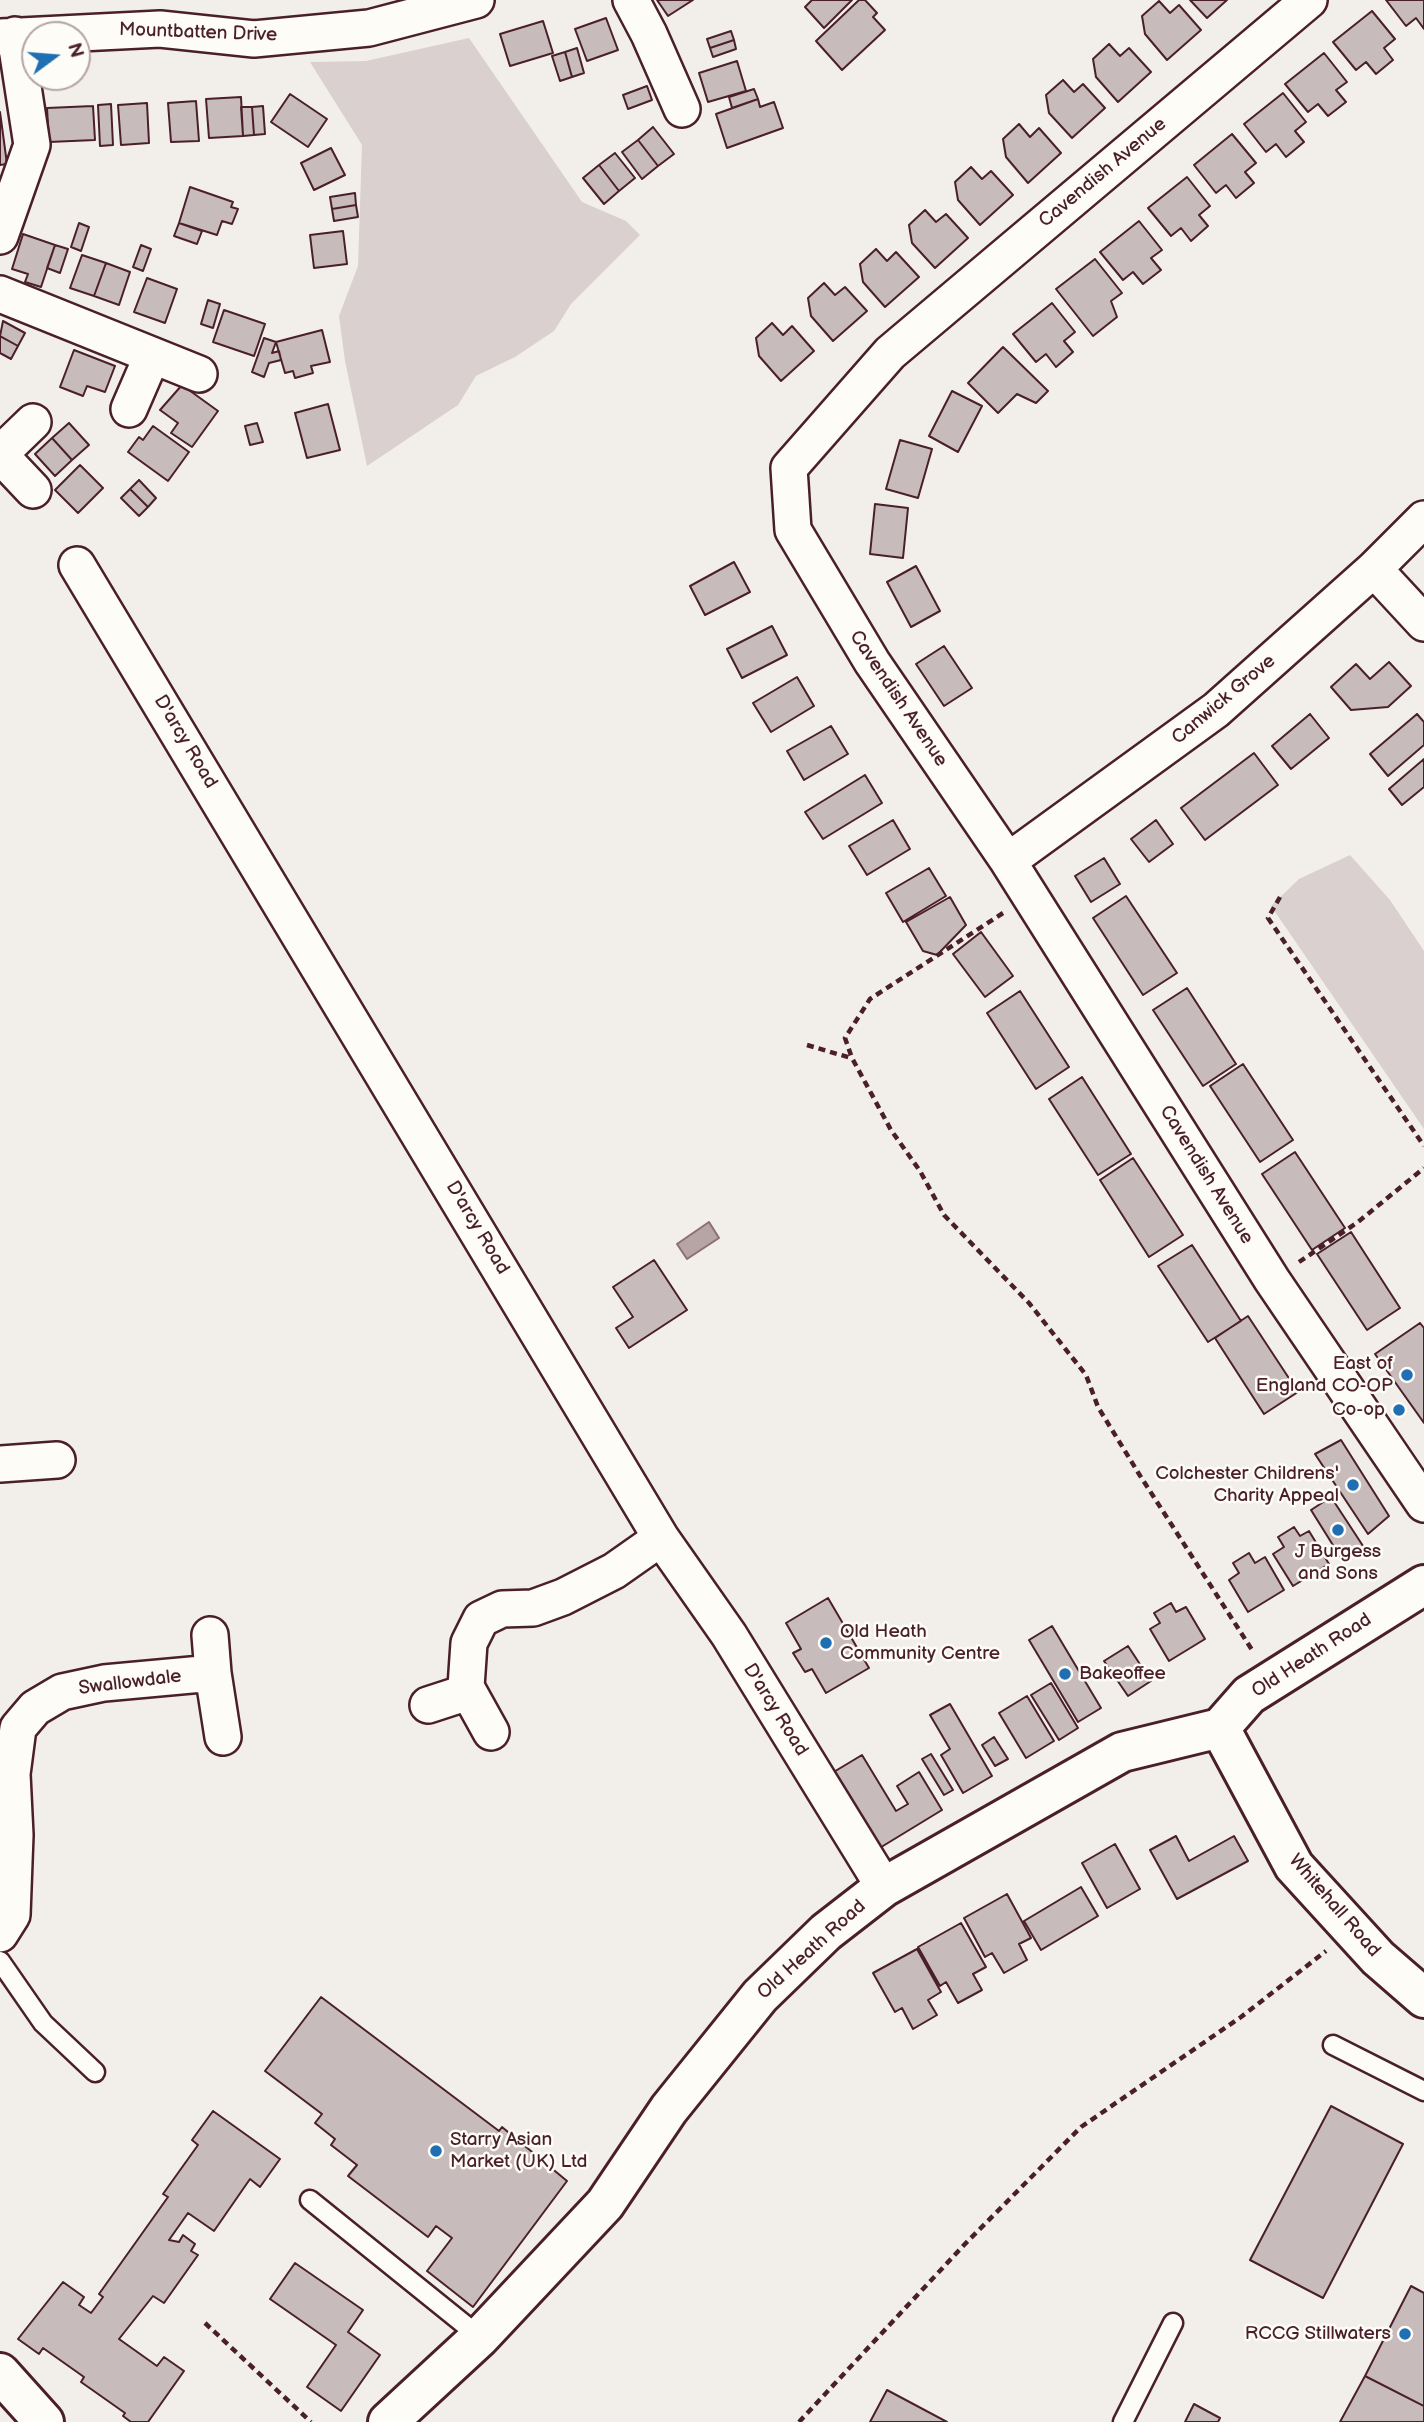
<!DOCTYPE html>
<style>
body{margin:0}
#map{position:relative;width:1424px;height:2422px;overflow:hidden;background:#f2efeb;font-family:"Balsamiq Sans",sans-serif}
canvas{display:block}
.north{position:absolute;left:21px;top:21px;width:70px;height:70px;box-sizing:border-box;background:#fdfcf7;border:2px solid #b5a4a5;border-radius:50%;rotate:74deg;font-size:19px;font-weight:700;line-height:28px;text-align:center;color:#4a1f2b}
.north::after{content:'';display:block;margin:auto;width:24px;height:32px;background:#1f6fb2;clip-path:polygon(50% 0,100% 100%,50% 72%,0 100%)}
</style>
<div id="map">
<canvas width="1424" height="2422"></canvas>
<div class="north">N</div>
</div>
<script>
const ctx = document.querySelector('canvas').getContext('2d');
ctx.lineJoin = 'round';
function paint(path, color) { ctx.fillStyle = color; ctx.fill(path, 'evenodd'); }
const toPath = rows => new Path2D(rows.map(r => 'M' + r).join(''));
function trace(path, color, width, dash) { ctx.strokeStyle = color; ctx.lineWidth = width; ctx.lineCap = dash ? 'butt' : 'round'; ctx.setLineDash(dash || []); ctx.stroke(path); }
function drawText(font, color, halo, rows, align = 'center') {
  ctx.font = font + ' "Balsamiq Sans",sans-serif'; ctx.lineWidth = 5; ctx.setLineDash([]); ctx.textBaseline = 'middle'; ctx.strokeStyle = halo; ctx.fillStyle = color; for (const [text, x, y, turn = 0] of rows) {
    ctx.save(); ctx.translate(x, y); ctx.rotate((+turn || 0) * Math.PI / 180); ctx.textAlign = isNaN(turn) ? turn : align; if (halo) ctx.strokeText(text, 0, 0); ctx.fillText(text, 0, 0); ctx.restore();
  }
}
paint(toPath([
 [469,38,582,202,626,221,640,235,571,304,554,331,515,357,476,376,458,405,367,466,345,361,339,316,358,266,362,145,310,62,366,61],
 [1350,855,1390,900,1424,951,1424,1129,1271,906,1299,879]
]), '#d9d0cf');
const water = toPath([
 [709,1222,719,1238,687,1259,677,1244,709,1222]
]);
paint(water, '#b7a5a6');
trace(water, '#8b6f75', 2);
const building = toPath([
 [657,0,693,0,668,16,657,0],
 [812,0,852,0,824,28,805,7,812,0],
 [859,0,865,0,877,13,873,17,885,30,842,70,816,41,859,0],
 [1190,0,1227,0,1207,18,1190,0],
 [1386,0,1424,0,1424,29,1416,18,1406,26,1386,0],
 [1159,1,1170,13,1179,5,1201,30,1167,60,1145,34,1142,16,1159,1],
 [1372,11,1395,39,1384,48,1393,60,1376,74,1366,62,1356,70,1333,42,1372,11],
 [606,18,618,50,587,61,575,29,606,18],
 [543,21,553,53,510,66,500,34,543,21],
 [731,31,734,40,710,48,707,39,731,31],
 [734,40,736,49,713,57,710,48,734,40],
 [1109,44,1120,56,1129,48,1151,72,1118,102,1096,77,1093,59,1109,44],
 [577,48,584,73,572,77,565,52,577,48],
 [565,52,572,77,560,81,552,56,565,52],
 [1324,53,1347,82,1336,90,1346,102,1328,116,1318,104,1308,112,1285,84,1324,53],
 [737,61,746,91,708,102,699,73,737,61],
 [1063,80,1074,92,1083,84,1105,108,1072,138,1049,113,1046,95,1063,80],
 [647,86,652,100,628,109,623,95,647,86],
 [754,89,758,99,732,108,729,97,754,89],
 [1283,93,1306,122,1295,131,1304,142,1286,157,1276,144,1266,152,1244,124,1283,93],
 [290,94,327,119,308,147,271,122,290,94],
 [241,97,243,136,209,138,206,99,241,97],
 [758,99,760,107,774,102,783,128,727,148,716,114,758,99],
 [196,101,199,141,171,142,168,103,196,101],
 [147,103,149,143,121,145,118,105,147,103],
 [111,104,113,145,100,146,98,105,111,104],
 [93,106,95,140,49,142,47,108,93,106],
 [263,106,265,134,254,135,252,107,263,106],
 [241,107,252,107,254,135,243,136,241,107],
 [0,112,7,164,0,165,0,112],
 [1019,124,1030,137,1039,128,1061,153,1028,183,1006,157,1003,139,1019,124],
 [653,127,674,154,658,166,638,140,653,127],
 [1232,134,1256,163,1245,172,1254,183,1236,198,1226,185,1216,193,1194,165,1232,134],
 [638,140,658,166,642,179,622,152,638,140],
 [331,148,345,175,314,190,301,163,331,148],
 [615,153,635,178,619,191,599,165,615,153],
 [599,165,619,191,604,204,583,178,599,165],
 [971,167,982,179,991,171,1013,195,980,225,958,200,955,182,971,167],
 [1187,177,1210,206,1199,215,1208,226,1191,241,1181,228,1171,236,1148,208,1187,177],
 [190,187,233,202,231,207,238,209,232,224,222,221,217,235,179,223,190,187],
 [355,193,356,205,332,209,330,197,355,193],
 [356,205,358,217,334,221,332,209,356,205],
 [925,210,936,222,946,214,968,238,935,268,912,243,909,225,925,210],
 [1139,221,1162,250,1151,258,1161,270,1143,284,1133,272,1123,280,1100,252,1139,221],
 [79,223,89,227,81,251,71,247,79,223],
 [179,223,202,231,197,244,174,236,179,223],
 [343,231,347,264,314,268,310,235,343,231],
 [23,234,55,245,41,287,25,282,28,274,12,269,23,234],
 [55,245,68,249,60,273,47,268,55,245],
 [141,245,151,249,143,271,133,267,141,245],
 [876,249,887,261,896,252,919,277,885,307,863,282,860,264,876,249],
 [82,255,106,263,94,296,70,288,82,255],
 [1095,259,1122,293,1111,301,1117,317,1093,336,1056,289,1095,259],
 [106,263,130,272,119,305,94,296,106,263],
 [147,278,177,289,165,323,134,312,147,278],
 [824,283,835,295,845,287,867,311,833,341,811,316,808,298,824,283],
 [208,300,220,304,213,328,201,324,208,300],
 [1052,303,1075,332,1064,341,1073,352,1056,367,1046,354,1036,362,1013,334,1052,303],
 [224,310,265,324,254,356,213,342,224,310],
 [3,321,25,333,18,346,0,336,3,321],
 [772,323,783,335,792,326,814,351,781,381,759,356,756,338,772,323],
 [322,330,330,362,311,366,313,373,295,378,293,371,285,373,276,342,322,330],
 [0,336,18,346,11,359,0,353,0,336],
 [264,338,276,342,272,353,279,351,281,360,269,363,264,377,252,372,264,338],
 [1003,347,1048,391,1036,403,1017,394,998,413,968,383,1003,347],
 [74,350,115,366,105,392,87,386,83,396,60,387,74,350],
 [182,385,218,411,192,447,171,433,178,423,160,410,182,385],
 [952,391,982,406,958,452,929,436,952,391],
 [328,404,340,450,307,458,295,413,328,404],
 [69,423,89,445,72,460,52,438,69,423],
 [257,423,263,442,250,445,245,426,257,423],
 [153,426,189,452,168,481,128,452,139,437,143,440,153,426],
 [52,438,72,460,55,476,35,454,52,438],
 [900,440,932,449,918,498,886,489,900,440],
 [80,465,103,488,78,513,55,490,80,465],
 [139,480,156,498,148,507,130,489,139,480],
 [130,489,148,507,139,516,121,498,130,489],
 [875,504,908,508,903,558,870,554,875,504],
 [734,562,750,592,705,615,690,586,734,562],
 [916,566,940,611,911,627,887,582,916,566],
 [772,626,787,655,742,678,727,649,772,626],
 [944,646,972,688,944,706,916,664,944,646],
 [1389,662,1411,686,1388,707,1351,710,1331,687,1356,664,1370,679,1389,662],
 [797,677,814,706,771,732,753,703,797,677],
 [1310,714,1329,738,1291,769,1272,746,1310,714],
 [1417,714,1424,722,1424,745,1388,776,1370,754,1417,714],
 [831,726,848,754,804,780,787,751,831,726],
 [1254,753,1278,785,1205,840,1181,808,1254,753],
 [1424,759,1424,787,1402,805,1389,789,1424,759],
 [865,775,882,803,823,839,805,812,865,775],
 [893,820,910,849,867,875,849,846,893,820],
 [1156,820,1173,844,1149,862,1131,839,1156,820],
 [1104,858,1120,884,1091,902,1075,876,1104,858],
 [929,868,946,896,903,922,886,893,929,868],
 [1126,896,1177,973,1143,995,1093,918,1126,896],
 [950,897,966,925,937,955,923,951,906,922,950,897],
 [981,932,1013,976,985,997,953,954,981,932],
 [1187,988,1236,1064,1203,1086,1153,1010,1187,988],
 [1020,991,1069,1067,1036,1089,987,1013,1020,991],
 [1243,1064,1293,1140,1260,1162,1210,1086,1243,1064],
 [1082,1077,1131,1154,1098,1175,1049,1099,1082,1077],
 [1295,1152,1345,1228,1312,1250,1262,1174,1295,1152],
 [1133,1158,1183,1235,1149,1257,1100,1180,1133,1158],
 [1351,1232,1400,1308,1367,1330,1317,1254,1351,1232],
 [1192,1245,1241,1321,1208,1342,1158,1266,1192,1245],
 [654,1260,687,1310,629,1348,616,1328,633,1317,613,1287,654,1260],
 [1248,1316,1298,1392,1264,1414,1215,1338,1248,1316],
 [1420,1323,1424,1328,1424,1423,1375,1354,1420,1323],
 [1341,1440,1389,1516,1368,1534,1315,1454,1341,1440],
 [1331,1497,1365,1549,1341,1558,1311,1510,1331,1497],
 [1294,1527,1300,1536,1309,1531,1329,1564,1293,1586,1273,1554,1284,1547,1278,1537,1294,1527],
 [1249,1553,1255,1563,1265,1557,1284,1590,1248,1612,1229,1580,1239,1573,1233,1563,1249,1553],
 [828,1598,869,1668,826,1693,812,1669,805,1672,793,1653,801,1649,786,1623,828,1598],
 [1171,1603,1176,1612,1186,1607,1205,1639,1169,1661,1150,1629,1160,1623,1154,1613,1171,1603],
 [1052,1626,1101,1708,1078,1722,1029,1640,1052,1626],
 [1128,1646,1151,1681,1128,1696,1104,1661,1128,1646],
 [1051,1683,1078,1728,1059,1740,1031,1695,1051,1683],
 [1027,1696,1054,1741,1026,1758,999,1713,1027,1696],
 [950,1704,992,1776,963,1793,941,1755,950,1749,930,1715,950,1704],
 [994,1737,1008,1759,995,1766,982,1745,994,1737],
 [931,1754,953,1790,944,1795,922,1759,931,1754],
 [862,1755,896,1811,908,1804,897,1786,919,1772,942,1810,878,1849,832,1773,862,1755],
 [1176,1836,1189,1861,1234,1836,1248,1861,1177,1899,1150,1850,1176,1836],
 [1115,1844,1140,1889,1107,1908,1082,1863,1115,1844],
 [1081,1887,1098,1916,1041,1950,1024,1921,1081,1887],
 [1007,1894,1031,1938,1019,1944,1027,1960,1004,1973,992,1953,985,1957,964,1918,1007,1894],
 [961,1923,986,1967,973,1974,982,1990,958,2003,946,1982,940,1986,918,1947,961,1923],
 [917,1949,941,1992,928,2000,937,2015,913,2029,902,2008,895,2012,873,1973,917,1949],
 [321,1997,499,2131,502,2127,567,2181,473,2307,427,2271,452,2238,436,2226,428,2237,348,2176,357,2165,331,2145,335,2139,315,2123,322,2114,265,2071,321,1997],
 [1331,2106,1403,2144,1323,2298,1250,2260,1331,2106],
 [213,2111,280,2159,260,2187,250,2179,214,2231,188,2213,169,2240,179,2242,183,2235,195,2244,191,2251,198,2255,164,2303,153,2296,119,2339,157,2366,164,2357,184,2371,148,2422,131,2422,123,2416,125,2413,81,2382,84,2377,43,2348,39,2354,18,2339,63,2282,84,2297,79,2305,91,2313,103,2297,99,2294,168,2197,163,2194,198,2145,192,2140,213,2111],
 [295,2263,363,2310,348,2332,380,2355,341,2411,307,2387,336,2345,270,2299,295,2263],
 [1411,2286,1424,2293,1424,2406,1365,2376,1411,2286],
 [1365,2376,1424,2406,1424,2422,1340,2422,1365,2376],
 [887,2390,947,2422,870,2422,887,2390],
 [1194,2404,1220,2418,1218,2422,1185,2422,1194,2404]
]);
paint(building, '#c8bbbb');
trace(building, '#4a1f2b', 2);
const service = toPath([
 [0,1961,43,2023,95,2072],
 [1333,2045,1424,2091],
 [310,2200,480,2337],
 [1123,2422,1173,2323]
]);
const minor = toPath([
 [631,0,649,34,682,109],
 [1309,0,890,353,789,468,793,530,872,662,1008,861,1272,1280,1424,1504],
 [0,37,160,29,254,39,369,28,476,0],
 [0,236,32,145,15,35],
 [0,294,199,374],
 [129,409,152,356],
 [0,454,33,422],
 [0,455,33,490],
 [77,565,661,1538,729,1635,884,1887],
 [1374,569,1424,623],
 [1008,861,1216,710,1374,569,1424,519],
 [0,1464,57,1460],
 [210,1635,213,1673],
 [428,1705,468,1692,466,1687],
 [491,1732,466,1687,469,1643,481,1619,502,1609,533,1608,563,1597,614,1571,661,1538],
 [0,1934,12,1915,15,1835,12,1774,18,1728,35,1708,62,1692,104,1683,213,1673,223,1737]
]);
const tertiary = toPath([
 [1220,1728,1294,1866,1378,1958,1424,1998],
 [0,2373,44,2422],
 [388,2422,480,2337,605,2204,669,2109,760,1996,826,1932,884,1887,1122,1752,1220,1728,1249,1695,1424,1585]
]);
trace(service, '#4a1f2b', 23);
trace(minor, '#4a1f2b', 40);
trace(tertiary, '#4a1f2b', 44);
trace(toPath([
 [1280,897,1268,918,1424,1146],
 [1003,913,870,999,845,1038,852,1058,891,1130,920,1171,944,1215,1029,1303,1086,1375,1098,1407,1139,1474,1254,1653],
 [807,1045,851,1058],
 [1299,1262,1358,1222,1424,1168],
 [205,2323,311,2422],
 [799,2422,964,2245,1081,2127,1241,2017,1326,1951]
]), '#4a1f2b', 4.5, [7, 5]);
trace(service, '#fdfcf7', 18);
trace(minor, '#fdfcf7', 35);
trace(tertiary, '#fdfcf7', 38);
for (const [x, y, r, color] of [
 [1407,1375,7,"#1f6fb2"],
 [1399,1410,7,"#1f6fb2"],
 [1353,1485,7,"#1f6fb2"],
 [1338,1530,7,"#1f6fb2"],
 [826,1643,7,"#1f6fb2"],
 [1065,1674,7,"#1f6fb2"],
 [436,2151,7,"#1f6fb2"],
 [1405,2334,7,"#1f6fb2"]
]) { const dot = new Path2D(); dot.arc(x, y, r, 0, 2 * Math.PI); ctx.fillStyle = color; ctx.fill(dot); trace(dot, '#fdfcf7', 2.5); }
drawText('19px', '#4a1f2b', '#fdfcf7', [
 ["Mountbatten Drive",198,33,2],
 ["Cavendish Avenue",1103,173,-40],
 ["Cavendish Avenue",898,699,56],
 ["Canwick Grove",1224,700,-40],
 ["D'arcy Road",185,742,59],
 ["Cavendish Avenue",1206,1175,58],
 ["D'arcy Road",477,1228,59],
 ["Old Heath Road",1312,1656,-33],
 ["Swallowdale",130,1683,-7],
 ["D'arcy Road",775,1710,58],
 ["Whitehall Road",1334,1906,49],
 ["Old Heath Road",812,1950,-42]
]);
drawText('19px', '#4a1f2b', '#fdfcf7', [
 ["East of",1393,1364],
 ["England CO-OP",1393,1386],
 ["Co-op",1385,1410],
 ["Colchester Childrens'",1339,1474],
 ["Charity Appeal",1339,1496],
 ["J Burgess",1338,1552,"center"],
 ["and Sons",1338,1574,"center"],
 ["Old Heath",840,1632,"left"],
 ["Community Centre",840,1654,"left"],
 ["Bakeoffee",1079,1674,"left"],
 ["Starry Asian",450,2140,"left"],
 ["Market (UK) Ltd",450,2162,"left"],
 ["RCCG Stillwaters",1391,2334]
], 'right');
</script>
